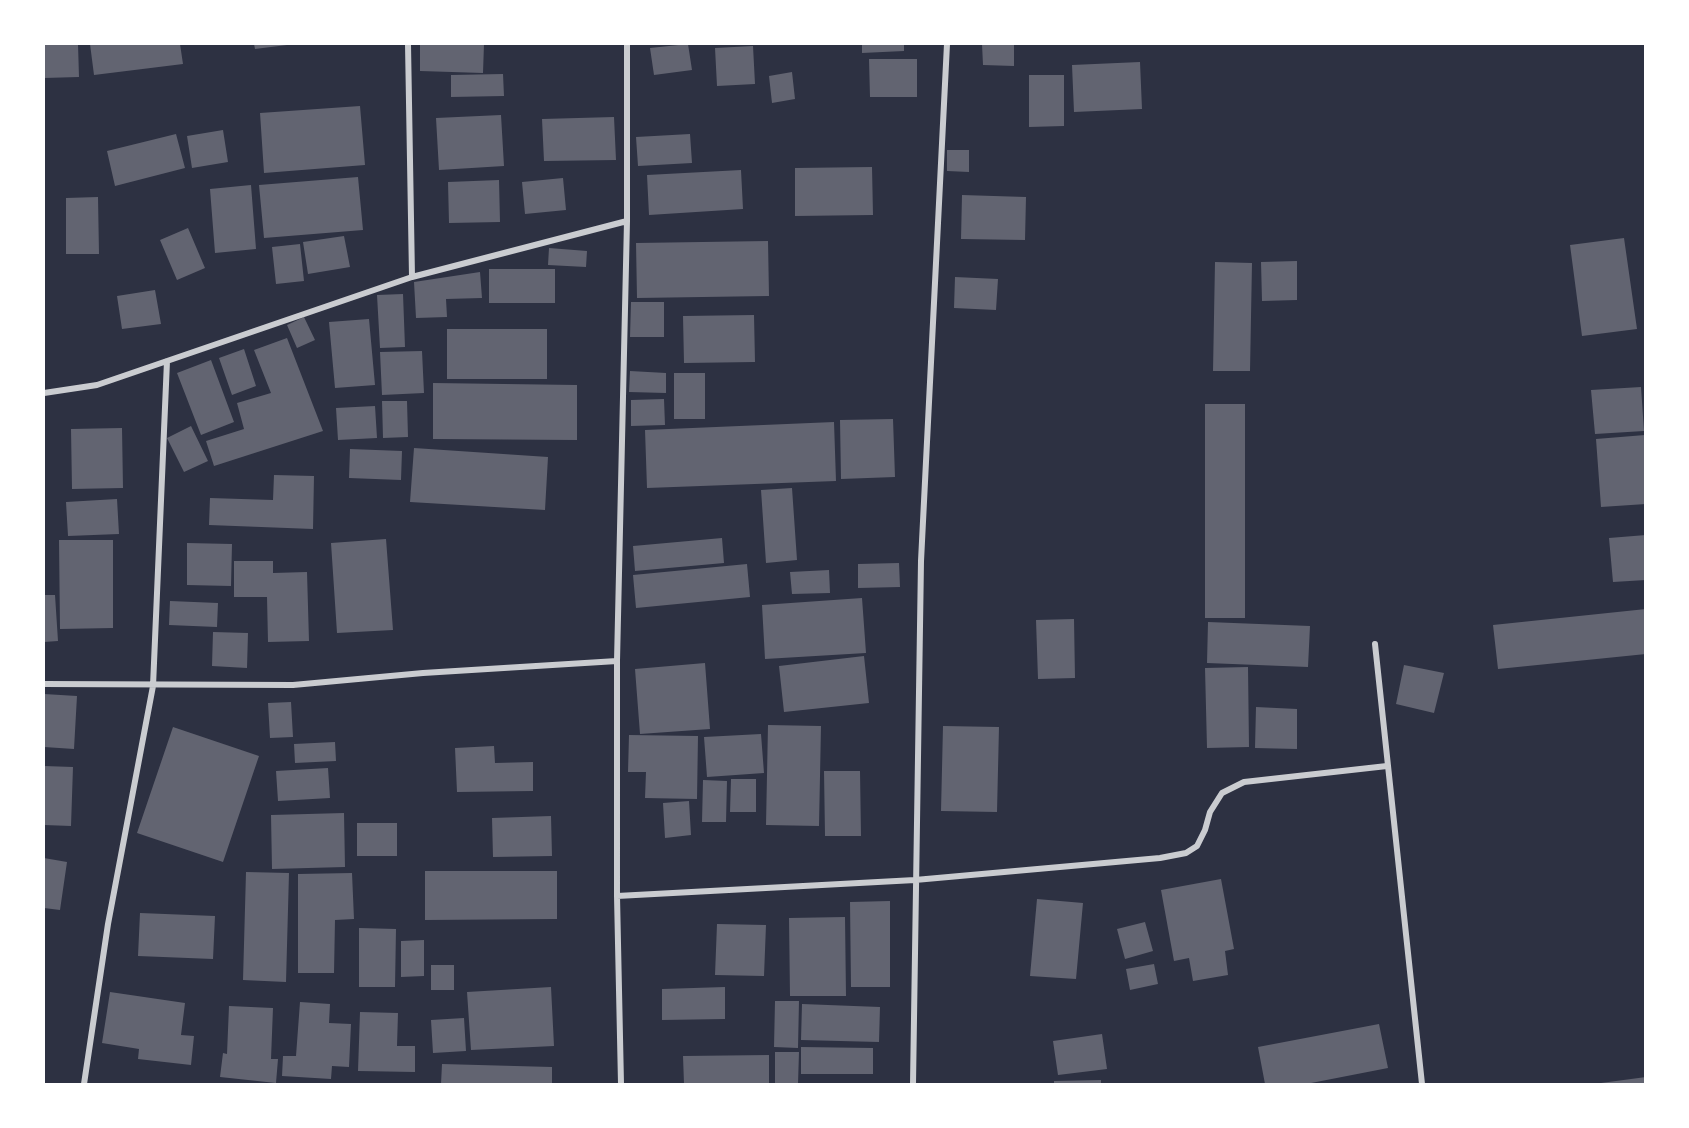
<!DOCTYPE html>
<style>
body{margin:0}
#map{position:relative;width:1689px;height:1128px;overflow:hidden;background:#2d3142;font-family:"Playfair Display",serif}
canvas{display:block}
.frame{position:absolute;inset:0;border:45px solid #fff;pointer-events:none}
</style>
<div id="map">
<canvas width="1689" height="1128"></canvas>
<div class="frame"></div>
</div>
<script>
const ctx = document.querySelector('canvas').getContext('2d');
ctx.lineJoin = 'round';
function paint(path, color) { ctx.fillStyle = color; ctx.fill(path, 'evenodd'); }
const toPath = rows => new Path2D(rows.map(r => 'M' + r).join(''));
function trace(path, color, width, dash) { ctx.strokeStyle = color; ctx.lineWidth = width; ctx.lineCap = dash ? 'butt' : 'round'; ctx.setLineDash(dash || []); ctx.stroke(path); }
paint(toPath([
 [44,44,78,44,79,77,44,78],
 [90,44,180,44,183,64,94,75],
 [254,44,287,44,287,45,255,49],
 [420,44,484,44,483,73,420,71],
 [688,44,692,70,654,75,650,48],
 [862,44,904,44,904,51,862,53],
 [982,44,1014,44,1014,66,983,65],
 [753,46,755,84,717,86,715,48],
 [869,59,917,59,917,97,870,97],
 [1140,62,1142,109,1074,112,1072,65],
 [792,72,795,99,772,103,769,76],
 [503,74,504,96,451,97,451,75],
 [1029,75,1064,75,1064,126,1029,127],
 [360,106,365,165,264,173,260,113],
 [501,115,504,166,439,170,436,118],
 [614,117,616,160,544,161,542,119],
 [223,130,228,162,192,168,187,136],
 [176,134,185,168,115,186,107,151],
 [690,134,692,163,638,166,636,137],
 [947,150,969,150,969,172,947,171],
 [872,167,873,215,795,216,795,168],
 [741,170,743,209,649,215,647,175],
 [358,177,363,230,264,238,259,185],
 [563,178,566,210,525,214,522,182],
 [499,180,500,222,449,223,448,182],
 [251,185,256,249,215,253,210,189],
 [962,195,1026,197,1025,240,961,239],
 [98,197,99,254,66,254,66,198],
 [188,228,205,268,177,280,160,240],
 [344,236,350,267,308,274,303,242],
 [1624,238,1637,329,1582,336,1570,245],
 [768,241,769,296,637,298,636,243],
 [300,244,304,281,276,284,272,247],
 [549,248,587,251,586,267,548,265],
 [1297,261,1297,300,1262,301,1261,262],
 [1215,262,1252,263,1250,371,1213,371],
 [489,269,555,269,555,303,489,303],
 [480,272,482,298,446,299,447,317,416,318,414,282],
 [955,277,998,279,996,310,954,308],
 [155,290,161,324,122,329,117,296],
 [403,294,405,347,380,348,377,295],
 [631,302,664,302,664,337,630,337],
 [754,315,755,362,684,363,683,316],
 [304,317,315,340,297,348,287,325],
 [369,319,375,385,335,388,329,322],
 [447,329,547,329,547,379,447,379],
 [287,338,323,431,214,466,206,441,244,429,237,403,271,393,254,350],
 [244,349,256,386,232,395,219,358],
 [422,351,424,393,382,395,380,352],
 [211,360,234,422,201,435,177,373],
 [630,371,666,373,666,393,629,392],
 [674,373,705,373,705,419,674,419],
 [433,383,577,385,577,440,433,439],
 [1641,387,1644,431,1595,434,1591,390],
 [664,399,665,425,631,426,631,400],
 [382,401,407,401,408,437,383,438],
 [1205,404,1245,404,1245,618,1205,618],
 [375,406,377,438,338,440,336,408],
 [893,419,895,477,841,479,840,420],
 [834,422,836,481,647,488,645,430],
 [191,426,208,461,184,472,167,438],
 [122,428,123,488,72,489,71,429],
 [1645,435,1646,504,1601,507,1596,439],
 [414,448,548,457,545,510,410,502],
 [350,449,402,451,401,480,349,478],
 [274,475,314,476,313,529,209,525,210,498,273,500],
 [792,488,797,560,766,563,761,490],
 [117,499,119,534,68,536,66,502],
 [1646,535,1646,580,1613,582,1609,538],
 [722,538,724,563,635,571,633,546],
 [386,539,393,630,337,633,331,543],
 [59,540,113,540,113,628,60,629],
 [187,543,232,544,231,586,187,585],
 [234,561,273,561,273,573,307,572,309,641,268,642,267,597,234,597],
 [899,563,900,587,858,588,858,564],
 [747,564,750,597,636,608,633,575],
 [829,570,830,593,792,594,790,572],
 [44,595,55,595,58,641,44,642],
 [862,598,866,653,765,659,762,605],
 [170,601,218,603,217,627,169,625],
 [1646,609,1646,654,1498,669,1493,625],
 [1074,619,1075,678,1038,679,1036,620],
 [1208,622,1310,626,1308,667,1207,663],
 [213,632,248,633,247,668,212,666],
 [864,656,869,703,784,712,779,666],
 [705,663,710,729,640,734,635,669],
 [1404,665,1444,673,1434,713,1396,704],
 [1248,667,1249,747,1207,748,1205,668],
 [44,694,77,696,74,749,44,747],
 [291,702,293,737,270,738,268,703],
 [1256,707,1297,709,1297,749,1255,748],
 [768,725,821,726,819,826,766,825],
 [943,726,999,727,997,812,941,811],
 [173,727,259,756,223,862,137,833],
 [761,734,764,773,707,777,704,737],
 [629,735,698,736,697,799,645,798,646,772,628,772],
 [335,742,336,761,295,763,294,744],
 [494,746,495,763,533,762,533,791,457,792,455,748],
 [44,766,73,767,71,826,44,825],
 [328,768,330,798,278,801,276,771],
 [824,771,860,771,861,836,825,836],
 [731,779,756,779,756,812,730,812],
 [703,780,727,781,726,822,702,822],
 [689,801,691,835,665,838,663,803],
 [344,813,345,867,272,869,271,815],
 [551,816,552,856,493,857,492,818],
 [357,823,397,823,397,856,357,856],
 [44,858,67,862,60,910,44,908],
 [425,871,557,871,557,919,425,920],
 [246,872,289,873,286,982,243,980],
 [352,873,354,919,335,920,334,973,298,973,298,874],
 [1221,879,1234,949,1225,951,1228,975,1193,981,1189,958,1174,961,1161,890],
 [1037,899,1083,903,1076,979,1030,976],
 [890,901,890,987,851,987,850,902],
 [140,913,215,916,213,959,138,956],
 [845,917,846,996,790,996,789,918],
 [1145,922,1153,951,1125,959,1117,929],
 [717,924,766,925,764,976,715,975],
 [359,928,396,929,395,987,359,987],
 [424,940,424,976,401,977,401,941],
 [1154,964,1158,984,1130,990,1126,969],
 [431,965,454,965,454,990,431,990],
 [551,987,554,1046,471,1050,467,992],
 [725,987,725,1019,662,1020,662,989],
 [110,992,185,1003,181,1035,194,1036,191,1065,138,1059,139,1049,102,1043],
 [775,1001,799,1001,798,1048,774,1047],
 [300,1002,330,1004,329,1023,351,1024,349,1067,332,1066,331,1079,282,1076,283,1056,296,1056],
 [802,1004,880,1007,879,1042,801,1040],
 [229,1006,273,1008,271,1059,278,1059,276,1083,220,1077,223,1053,227,1054],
 [360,1012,398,1013,397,1046,415,1046,415,1072,358,1071],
 [464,1018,466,1051,433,1053,431,1020],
 [1379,1024,1388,1068,1306,1084,1265,1084,1258,1047],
 [1102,1034,1107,1069,1058,1075,1053,1041],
 [801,1047,873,1048,873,1074,801,1074],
 [775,1052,799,1052,798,1084,775,1084],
 [769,1055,769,1084,684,1084,683,1056],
 [442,1064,552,1067,552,1084,441,1084],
 [1646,1077,1646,1084,1601,1084,1601,1083],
 [1101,1080,1101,1084,1054,1084,1054,1081]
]), '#626471');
trace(toPath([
 [408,44,412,277],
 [44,393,97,385,412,277,627,221],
 [1375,644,1422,1084],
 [44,684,293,685,423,673,617,661],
 [617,896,915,880,1160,858,1186,853,1197,846,1205,830,1210,812,1222,793,1244,782,1387,766],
 [84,1084,108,924,153,686,167,361],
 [621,1084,617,896,617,661,627,221,627,44],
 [913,1084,921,561,947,44]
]), '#caccd0', 6);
</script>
